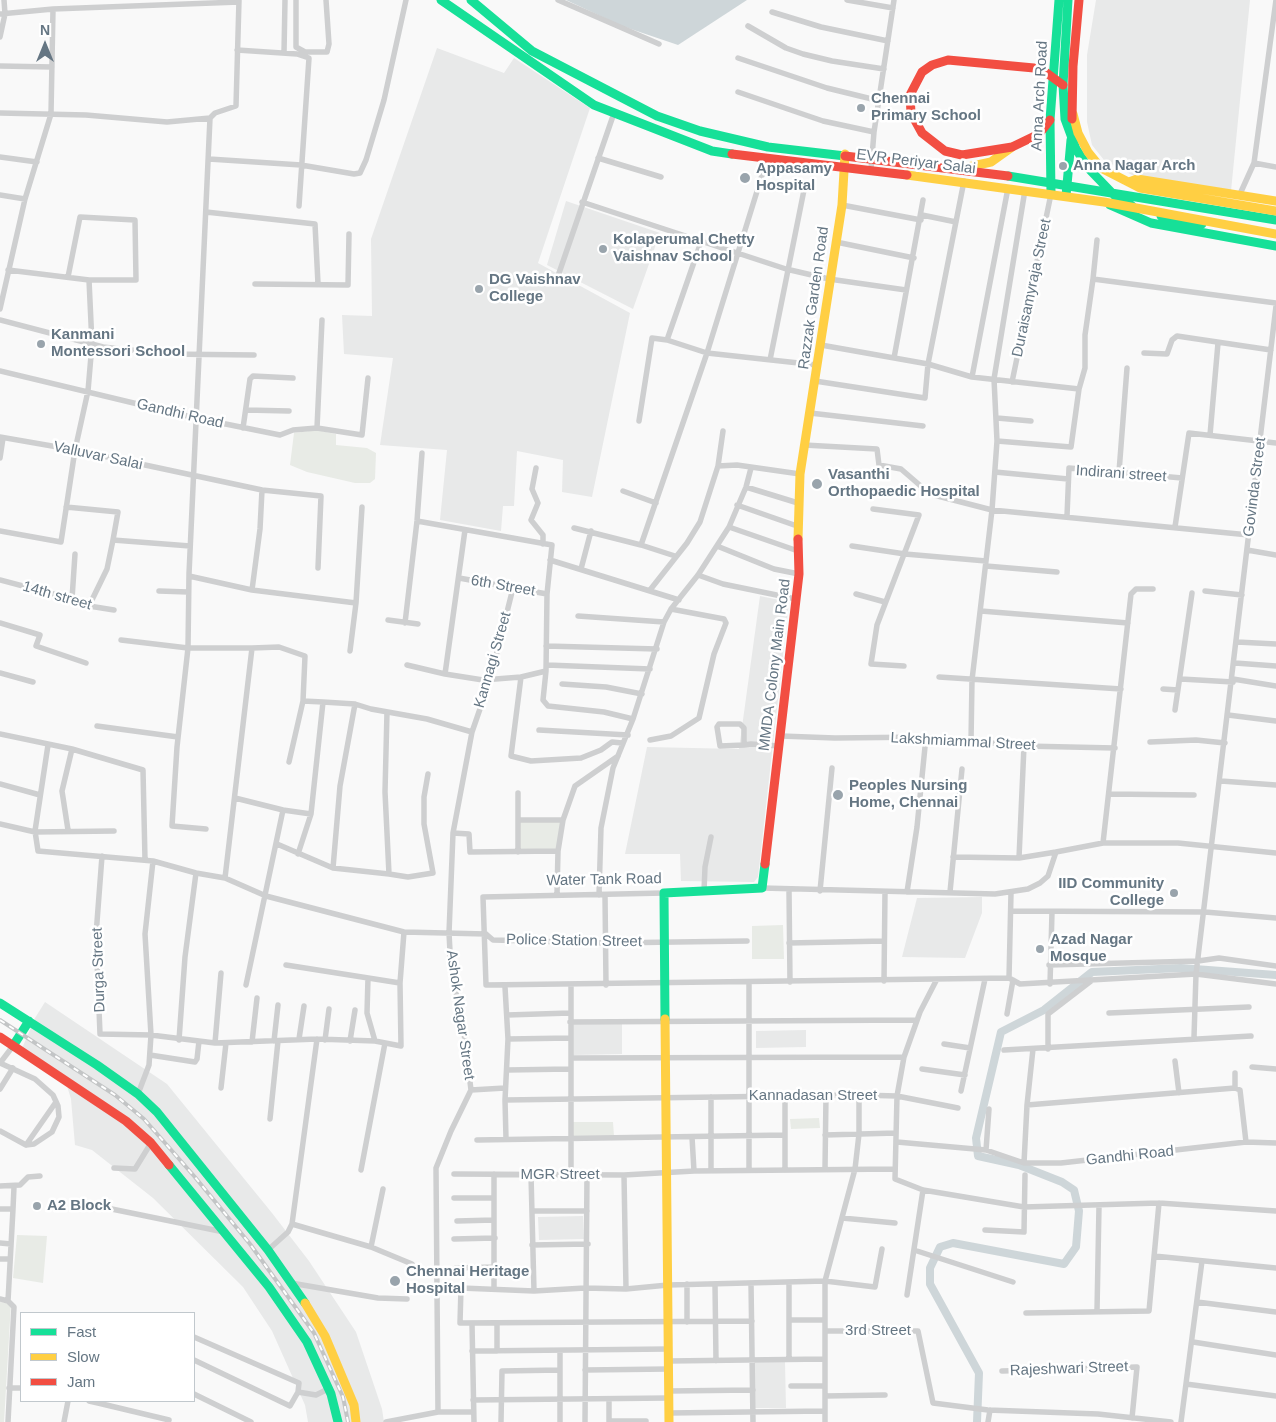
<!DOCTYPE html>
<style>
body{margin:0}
#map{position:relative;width:1276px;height:1422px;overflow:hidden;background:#f9f9f9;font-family:Helvetica,sans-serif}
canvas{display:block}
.legend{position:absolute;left:20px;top:1312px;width:175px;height:90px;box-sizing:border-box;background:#fff;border:1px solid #c1c8cd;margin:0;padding:6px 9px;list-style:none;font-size:15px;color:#657683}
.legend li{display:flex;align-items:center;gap:10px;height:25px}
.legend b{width:25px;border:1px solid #c1c8cd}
.north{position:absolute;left:20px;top:20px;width:50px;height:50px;-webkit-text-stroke:4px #fff;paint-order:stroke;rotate:0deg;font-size:14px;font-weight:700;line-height:20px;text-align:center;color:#657683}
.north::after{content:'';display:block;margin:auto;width:18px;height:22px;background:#657683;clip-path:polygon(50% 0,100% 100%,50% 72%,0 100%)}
</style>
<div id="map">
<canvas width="1276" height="1422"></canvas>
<ul class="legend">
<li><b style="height:6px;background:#16e098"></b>Fast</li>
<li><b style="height:6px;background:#ffcf43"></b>Slow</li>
<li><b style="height:6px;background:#f24e42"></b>Jam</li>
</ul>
<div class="north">N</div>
</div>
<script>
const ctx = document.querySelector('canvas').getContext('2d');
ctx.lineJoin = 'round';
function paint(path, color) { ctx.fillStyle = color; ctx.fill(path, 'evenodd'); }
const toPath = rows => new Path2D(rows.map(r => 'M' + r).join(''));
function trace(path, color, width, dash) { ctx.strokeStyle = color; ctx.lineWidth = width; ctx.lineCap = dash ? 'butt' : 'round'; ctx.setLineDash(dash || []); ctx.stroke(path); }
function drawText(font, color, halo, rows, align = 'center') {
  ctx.font = font + ' Helvetica,sans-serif'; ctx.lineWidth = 5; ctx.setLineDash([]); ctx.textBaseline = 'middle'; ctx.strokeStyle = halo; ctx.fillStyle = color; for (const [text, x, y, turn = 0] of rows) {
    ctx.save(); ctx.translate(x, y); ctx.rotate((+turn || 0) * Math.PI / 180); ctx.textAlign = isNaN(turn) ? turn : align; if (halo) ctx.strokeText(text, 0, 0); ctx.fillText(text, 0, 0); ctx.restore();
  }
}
paint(toPath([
 [1096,0,1250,0,1231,191,1132,175,1104,160,1092,145,1087,122,1087,55],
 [437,48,504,73,514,58,590,108,538,263,630,313,592,497,562,492,563,460,517,451,514,506,503,506,501,531,440,520,447,450,380,445,393,358,344,354,342,315,372,316,371,239],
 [566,201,660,233,633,309,547,265],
 [760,596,789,602,758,877,754,882,681,881,680,854,625,854,647,747,739,749],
 [982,897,982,913,965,958,902,957,917,898],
 [45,1002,167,1084,272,1213,309,1261,356,1332,382,1409,384,1422,308,1422,305,1405,272,1331,243,1287,153,1198,92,1150,75,1145,71,1099,67,1086,20,1053,35,1018],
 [622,1023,622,1054,573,1055,573,1024],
 [806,1030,806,1047,756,1048,756,1031],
 [583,1216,584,1239,539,1240,538,1217],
 [754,1362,785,1362,786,1408,755,1408]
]), '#e8e9e9');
paint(toPath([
 [317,430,336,434,336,445,367,448,376,453,375,479,370,483,355,483,307,472,290,465,294,433],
 [519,820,561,822,557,850,519,850],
 [783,925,784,959,752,959,752,926],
 [819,1118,820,1128,791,1129,790,1119],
 [572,1122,613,1122,614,1136,573,1136],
 [17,1235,47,1236,43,1283,13,1278],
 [0,1302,11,1303,4,1422,0,1422]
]), '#e8ebe6');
paint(toPath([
 [566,0,747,0,678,45,622,26]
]), '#ced6d9');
trace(toPath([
 [977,1422,979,1373,930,1284,930,1268,940,1247,953,1243,1064,1264,1076,1247,1079,1211,1074,1190,1062,1182,1019,1165,978,1156,976,1138,1001,1032,1044,1010,1092,972,1181,968,1276,975]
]), '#ced6d9', 8);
trace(toPath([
 [296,0,296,47,305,52,327,52,329,44,326,0],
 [558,0,659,44],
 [847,0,893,8],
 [772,12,821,27,888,41],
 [0,14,53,9,239,2],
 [748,26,786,48,803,54,832,61,884,69],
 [0,37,5,14,4,0],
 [237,50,297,54,309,58,299,206],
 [284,53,285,0],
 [738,58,827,88,880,101],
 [0,66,52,67],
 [738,92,823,121,874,132],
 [0,113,86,115,167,122,210,118],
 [0,157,37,162],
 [598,158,661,177],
 [209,159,301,165,354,174,360,173,366,160,384,100,406,0],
 [1254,163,1276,167],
 [871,169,874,132,894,0],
 [1240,194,1254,163,1276,0],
 [0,195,25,199],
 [582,202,786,269,829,279,906,290],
 [842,205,921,220],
 [206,212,315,224,318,284],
 [922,215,956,222],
 [836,242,914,258],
 [8,270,89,280,136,280,135,220,80,217,68,277],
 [558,276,614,113],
 [1093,279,1097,240],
 [255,284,348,285,349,234],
 [0,309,25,199,51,114,53,9],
 [0,320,103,347,166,354,254,355],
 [667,340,701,242],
 [821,345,928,364,972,377,1079,389],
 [1144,353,1167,354,1172,340,1177,336,1271,350],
 [894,358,923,200],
 [770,360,804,190],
 [0,371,196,418,280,435,293,430,317,428,362,435,368,378],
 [972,377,1008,188],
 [815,381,925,398,928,364,964,181],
 [1012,382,1051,194],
 [246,410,289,411],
 [810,413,923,426],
 [997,418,1031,421],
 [639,421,652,338,667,340,707,353,817,365],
 [243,428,250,379,253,376,293,378],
 [317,428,322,320],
 [1210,435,1218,343],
 [0,437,75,450,262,490,260,529,252,590],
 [997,441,1071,447,1079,389,1085,368,1085,335,1093,279,1276,303],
 [804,445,877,449,879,465,901,469,930,494,992,510,1249,535],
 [0,458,3,438],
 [718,466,723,431],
 [536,468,532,489,538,503,531,520,543,535,543,544],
 [995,472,1068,479],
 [1119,472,1127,368],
 [746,487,798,503],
 [262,490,321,496,318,568],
 [623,491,656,503],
 [737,505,797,526],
 [66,507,118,512,113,540,190,546],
 [873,509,919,515,877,625,871,664,904,666],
 [1067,516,1069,468,1182,478],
 [417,521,552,545,547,594,546,671,521,677,511,756,531,761,581,758,601,750,612,742,622,743],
 [729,527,798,551],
 [1175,527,1189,433,1276,443],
 [574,528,641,545,675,556],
 [465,530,445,674,483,680,521,677],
 [0,531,61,542,75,450,88,391,92,344,89,280],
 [641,545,707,353,767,159],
 [717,546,774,569,799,574],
 [852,546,905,554,986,561],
 [1247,550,1276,555],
 [550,560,679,600],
 [986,566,1057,572],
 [581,569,591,531],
 [698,575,723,584,796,599],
 [189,576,252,590,356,603],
 [459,578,547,594],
 [0,580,72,599,89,606,114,610],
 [650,590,687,543,700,522,718,466,737,465,800,474],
 [159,591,188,592],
 [1205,591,1242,595],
 [856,594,885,602],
 [72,599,75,554],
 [89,606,107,569,113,540],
 [981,611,1128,623],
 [578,616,664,622],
 [388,620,418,624],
 [0,623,40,635,36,646,86,663],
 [405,623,417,521,422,453],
 [121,640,188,648,252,648,225,878],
 [1237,642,1276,644],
 [546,646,657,649],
 [252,648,279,647,305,656,303,701,323,702],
 [350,651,356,603,362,507],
 [1235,663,1276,666],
 [407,665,445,674],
 [547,665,650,669],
 [546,671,543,700,548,706,604,712,633,719],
 [0,673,33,682],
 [939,677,1121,689],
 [1181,679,1233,682],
 [1233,679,1276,686],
 [562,684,606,687,642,694],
 [1163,689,1178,690],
 [1175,710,1192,593],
 [1228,715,1276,721],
 [97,726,178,737],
 [539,730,628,735],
 [0,734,72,749,143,770,145,860],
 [781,736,835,738,926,737,1024,746,1115,748],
 [650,740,671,736,699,718,714,654,726,623,724,619,671,609],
 [971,742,972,680,992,510,997,441,994,379,1025,190],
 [1150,742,1196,740,1225,743],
 [48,745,35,831,38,851,153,861,196,873,225,878,266,896,404,932,486,934],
 [744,745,744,728,740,724,719,724,717,727,720,746,744,745,751,744,779,746],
 [289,762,303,701],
 [1221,781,1276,785],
 [0,784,40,795],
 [518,793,518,852],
 [1109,794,1194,795],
 [235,798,283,810,311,814],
 [518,820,563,820],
 [0,824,35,832,114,831],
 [206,829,172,826,177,747,188,648,189,574,210,118,215,113,236,106,239,0],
 [68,830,62,791,72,749],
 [453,833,469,834,470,852,558,851],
 [1103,843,1131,594,1136,589,1153,589],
 [277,844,333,868,389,874,385,792,387,712],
 [298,854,311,814,323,702,355,704,371,709,427,719,472,732],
 [102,856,96,935,100,1034,151,1035,215,1043,317,1039,375,1041,401,1046,400,983,404,932],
 [953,857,1019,858,1056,852],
 [1019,858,1024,746],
 [333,868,340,786,355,704],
 [389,874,408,877,433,873,424,824,424,797,428,774],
 [762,888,995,894,1028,889,1040,883,1048,876,1056,852,1103,843,1178,843,1276,853],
 [789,890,790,982],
 [704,891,705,867,711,837],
 [820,891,832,768],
 [907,892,917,827,926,737],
 [950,892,962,769],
 [664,893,483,897,486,985,1009,978,1020,984,1196,974,1276,984],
 [557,894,558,851,563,820,575,786,618,756],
 [599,895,601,828,613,768,633,719,664,622,671,609,698,575,729,527,746,487,751,468],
 [605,895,606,985],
 [1011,911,1205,912,1276,918],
 [486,934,493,940,606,943,747,941],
 [789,943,884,941],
 [286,965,400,983],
 [1049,965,1198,961,1219,958,1276,966],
 [368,978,367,1013,375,1041],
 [1009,978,1011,893],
 [937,979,920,1012,904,1057,897,1096,895,1179,923,1190,1024,1207,1159,1203,1276,1211],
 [884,981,885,892],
 [1050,984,1052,912],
 [246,985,283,810],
 [571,985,571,1175],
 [505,987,508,1039,505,1100,859,1095,897,1096,958,1108],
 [1109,1013,1249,1007],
 [1007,1014,1013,980],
 [507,1015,570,1013],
 [570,1022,917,1020],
 [1194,1037,1196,974,1276,306],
 [299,1039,304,1006],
 [508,1039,571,1038],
 [179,1040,185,957,196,873],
 [325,1040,329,1009],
 [274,1041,278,1005],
 [350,1041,355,1010],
 [252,1042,257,998],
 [215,1043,221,973],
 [944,1044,970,1048],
 [1048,1049,1048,1014,1091,981],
 [1004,1050,1251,1036],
 [150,1055,195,1062,197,1059,199,1041],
 [572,1058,904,1057],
 [1175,1061,1179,1093],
 [0,1063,13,1046],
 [1252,1067,1276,1069],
 [922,1069,965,1075],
 [507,1070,570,1069],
 [1235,1073,1235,1088],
 [221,1088,226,1043],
 [0,1089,13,1068],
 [471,1090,505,1088],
 [961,1091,985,979],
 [138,1094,149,1065,151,1035,145,934,153,861],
 [711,1097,711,1171],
 [505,1100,506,1139],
 [1027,1105,1235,1088,1240,1090,1246,1142],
 [270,1119,278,1041],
 [0,1131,26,1145,34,1144,52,1132,59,1117,58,1106,53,1095,35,1079,0,1063],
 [825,1135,896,1133],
 [692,1137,694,1171],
 [477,1140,785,1135],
 [897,1142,986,1150,1024,1163,1061,1163,1246,1142,1276,1143],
 [26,1145,56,1102],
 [986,1150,989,1109],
 [1024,1163,1027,1105,1033,1049],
 [114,1168,135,1169,151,1143],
 [825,1169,826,1095],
 [361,1170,385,1043],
 [749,1170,749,982],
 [785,1170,785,1096],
 [454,1174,624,1175,694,1171,895,1169],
 [494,1174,494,1288],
 [531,1175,534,1291],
 [624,1175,626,1289],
 [0,1186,20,1185,28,1177,40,1176],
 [454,1198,494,1198],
 [97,1206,224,1232],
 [0,1209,13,1209,8,1301],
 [13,1209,14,1187],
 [532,1211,587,1211],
 [842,1218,895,1223],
 [457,1221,494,1220],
 [292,1224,371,1247,412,1264],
 [985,1230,1024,1232,1025,1175],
 [454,1239,495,1238],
 [0,1243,11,1244],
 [532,1245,588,1244],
 [371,1247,383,1189],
 [268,1250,288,1232,292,1224,317,1039],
 [914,1250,1013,1282],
 [1154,1256,1276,1268],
 [0,1259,10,1259],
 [456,1268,494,1267],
 [291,1283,378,1298,407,1299],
 [751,1283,753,1422],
 [687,1284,687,1322],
 [715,1284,716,1361],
 [907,1295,923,1190],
 [0,1299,8,1301,14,1307,8,1422],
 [1197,1302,1276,1312],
 [1097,1311,1099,1206],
 [1026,1313,1149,1311,1159,1203],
 [789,1320,825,1320],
 [752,1321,460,1323,461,1288,534,1291,585,1288,626,1289,668,1285,825,1281,875,1287,882,1249],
 [472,1324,474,1422],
 [497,1324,497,1351],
 [825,1331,918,1331,933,1403,988,1410,1098,1414,1171,1422],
 [194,1337,299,1383,298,1392,290,1406,194,1360],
 [1193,1342,1276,1355],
 [472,1351,669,1349],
 [789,1359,789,1282],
 [669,1361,825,1359],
 [585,1370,669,1369],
 [1002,1371,1137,1367,1132,1418],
 [1186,1384,1276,1396],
 [791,1386,825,1386],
 [9,1388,21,1388],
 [669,1391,753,1390],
 [298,1392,316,1395,328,1389],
 [194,1394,251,1422],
 [825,1396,885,1395],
 [609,1399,609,1422],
 [473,1400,669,1398],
 [89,1401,98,1403,98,1401],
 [98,1403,169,1420],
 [438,1412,436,1168,451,1131,471,1090,463,1025,451,970,449,933,453,833,472,732,490,680,513,588],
 [669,1413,825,1411],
 [609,1421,646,1421],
 [64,1422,68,1401],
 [386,1422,438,1412,473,1412],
 [501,1422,502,1371,560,1370],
 [560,1422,560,1351],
 [585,1422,587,1175],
 [825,1422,825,1281,855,1169,859,1134,859,1095],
 [988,1422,990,1410],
 [1181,1422,1202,1261]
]), '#cecfd0', 5.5);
trace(toPath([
 [441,0,594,105,712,151,732,154],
 [471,0,532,51,657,116,700,131,768,147,845,156],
 [1068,0,1063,85,1065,119,1076,149,1089,169,1115,196,1132,206],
 [1008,176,1276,220],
 [1051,194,1050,120,1059,0],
 [1066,196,1071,140],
 [1110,205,1151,223,1276,246],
 [1161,216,1202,224],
 [0,1003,97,1065,138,1094,157,1112,268,1250,305,1303],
 [665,1019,664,893,762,888,765,864],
 [13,1046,29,1021],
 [169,1165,269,1287,307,1342,331,1394,338,1422]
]), '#16e098', 9);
trace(toPath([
 [1073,114,1078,133,1088,152,1101,168,1140,188,1276,211],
 [968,167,991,162,1012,147],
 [907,175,1104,202,1276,234],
 [1129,182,1137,179,1276,201],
 [798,539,800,474,842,205,845,154],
 [665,1019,669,1422],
 [305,1303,325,1336,354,1405,356,1422]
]), '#ffcf43', 9);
trace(toPath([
 [1072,119,1073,66,1079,0],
 [1050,120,1039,134,1012,147,962,155,945,151,922,133,911,113,910,95,922,72,932,65,948,60,1034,68,1044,71,1063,85],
 [732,154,907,175],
 [845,156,1008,176],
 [765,864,799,574,798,539],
 [0,1037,126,1121,151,1143,169,1165]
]), '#f24e42', 9);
const rail = toPath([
 [0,1020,115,1095,144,1119,194,1176,250,1244,314,1333,343,1397,348,1422]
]);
trace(rail, '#c3c5c6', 4);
trace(rail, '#fff', 2, [5.5]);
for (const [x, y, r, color] of [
 [861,108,5,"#99a4ac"],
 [1063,166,5,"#99a4ac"],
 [745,178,6,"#99a4ac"],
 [603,249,5,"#99a4ac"],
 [479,289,5,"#99a4ac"],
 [41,344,5,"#99a4ac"],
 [817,484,6,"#99a4ac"],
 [838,795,6,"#99a4ac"],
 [1174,893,5,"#99a4ac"],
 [1040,949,5,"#99a4ac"],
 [37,1206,5,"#99a4ac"],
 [395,1281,6,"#99a4ac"]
]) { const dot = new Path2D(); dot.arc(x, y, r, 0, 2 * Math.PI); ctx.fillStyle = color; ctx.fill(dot); trace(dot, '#fff', 2); }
drawText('15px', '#657683', '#fff', [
 ["Anna Arch Road",1040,96,-87],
 ["EVR Periyar Salai",916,162,7],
 ["Duraisamyraja Street",1032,288,-78],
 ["Razzak Garden Road",814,298,-82],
 ["Gandhi Road",180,414,13],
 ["Valluvar Salai",98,456,12],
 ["Indirani street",1121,474,4],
 ["Govinda Street",1255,487,-83],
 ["6th Street",503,586,10],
 ["14th street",57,596,16],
 ["Kannagi Street",493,660,-74],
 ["MMDA Colony Main Road",775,665,-83],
 ["Lakshmiammal Street",963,742,3],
 ["Water Tank Road",604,880,-1],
 ["Police Station Street",574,941,1],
 ["Durga Street",99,970,-92],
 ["Ashok Nagar Street",460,1015,82],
 ["Kannadasan Street",813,1096],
 ["Gandhi Road",1130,1156,-6],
 ["MGR Street",560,1175],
 ["3rd Street",878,1331],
 ["Rajeshwari Street",1069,1369,-2]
]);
drawText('bold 15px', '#657683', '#fff', [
 ["Chennai",871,99],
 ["Primary School",871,116],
 ["Anna Nagar Arch",1073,166],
 ["Appasamy",756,169],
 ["Hospital",756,186],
 ["Kolaperumal Chetty",613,240],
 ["Vaishnav School",613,257],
 ["DG Vaishnav",489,280],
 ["College",489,297],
 ["Kanmani",51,335],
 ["Montessori School",51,352],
 ["Vasanthi",828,475],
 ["Orthopaedic Hospital",828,492],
 ["Peoples Nursing",849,786],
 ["Home, Chennai",849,803],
 ["IID Community",1164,884,"right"],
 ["College",1164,901,"right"],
 ["Azad Nagar",1050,940],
 ["Mosque",1050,957],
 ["A2 Block",47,1206],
 ["Chennai Heritage",406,1272],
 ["Hospital",406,1289]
], 'left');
</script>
